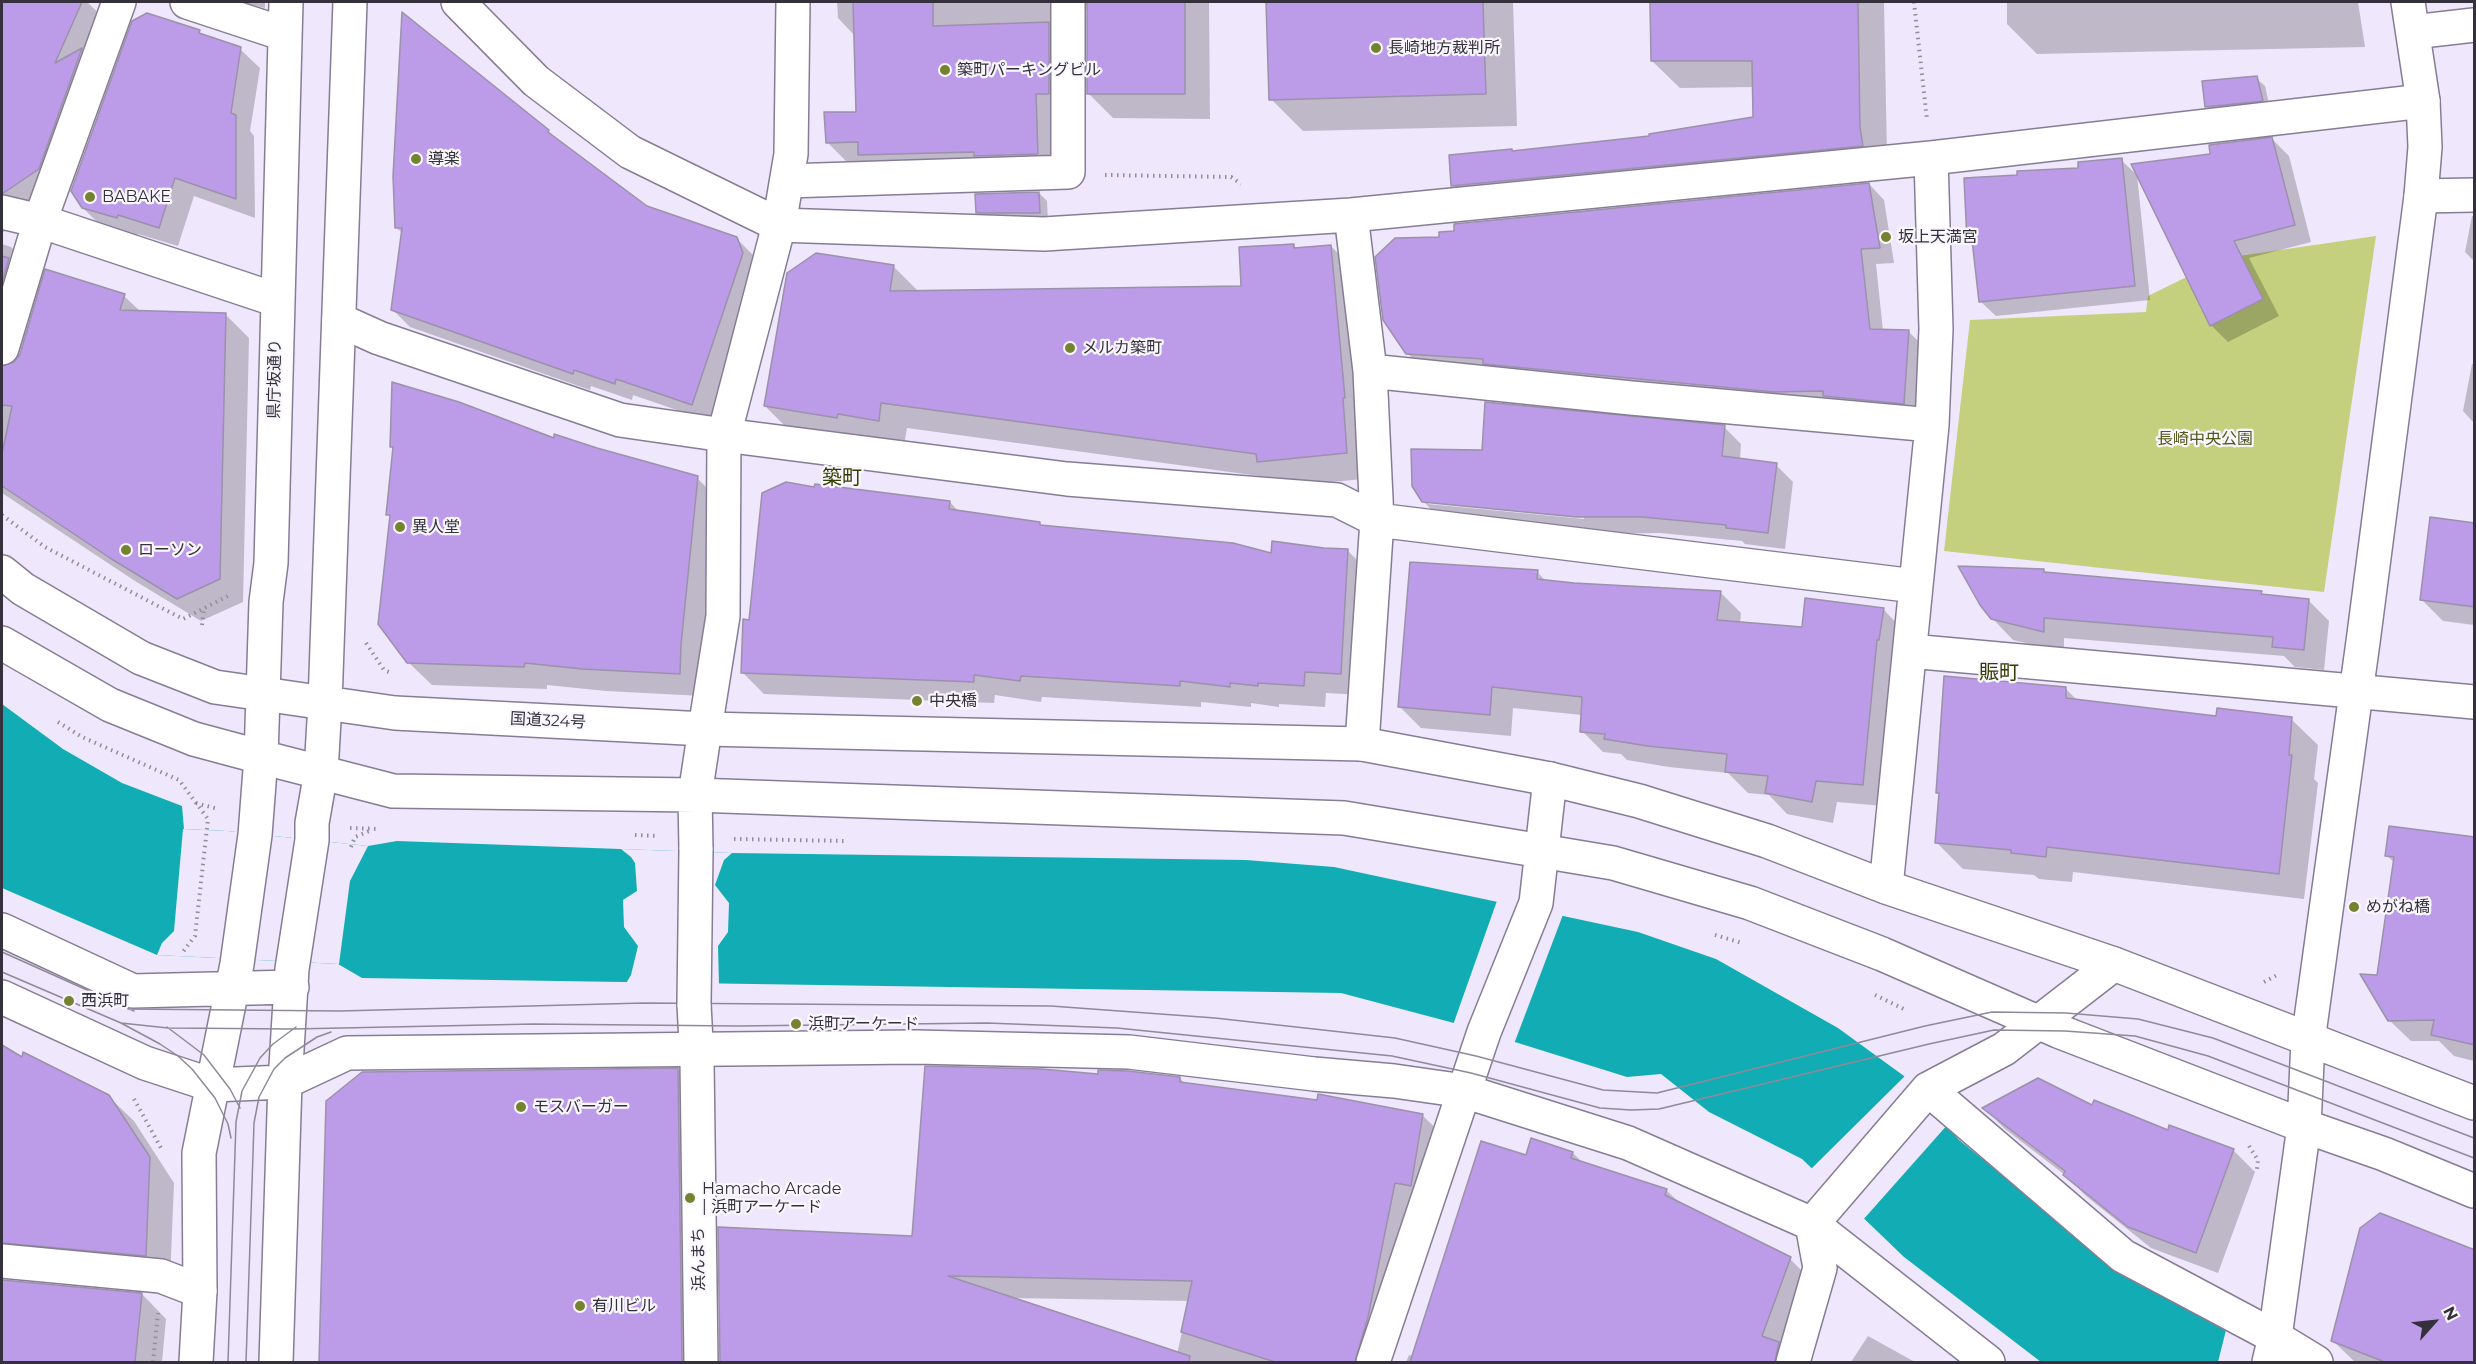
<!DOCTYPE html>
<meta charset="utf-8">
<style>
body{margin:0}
#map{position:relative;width:2476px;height:1364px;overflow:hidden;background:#efe7fc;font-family:Montserrat,sans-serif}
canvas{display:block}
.frame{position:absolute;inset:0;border:3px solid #35313c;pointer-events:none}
.north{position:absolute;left:2404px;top:1292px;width:60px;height:60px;-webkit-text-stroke:4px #f9f7fd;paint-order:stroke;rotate:63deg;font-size:16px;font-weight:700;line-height:24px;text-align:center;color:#35313c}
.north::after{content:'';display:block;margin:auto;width:21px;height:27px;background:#35313c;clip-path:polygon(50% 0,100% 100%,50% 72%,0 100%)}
</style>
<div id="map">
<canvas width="2476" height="1364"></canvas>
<div class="frame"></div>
<div class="north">N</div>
</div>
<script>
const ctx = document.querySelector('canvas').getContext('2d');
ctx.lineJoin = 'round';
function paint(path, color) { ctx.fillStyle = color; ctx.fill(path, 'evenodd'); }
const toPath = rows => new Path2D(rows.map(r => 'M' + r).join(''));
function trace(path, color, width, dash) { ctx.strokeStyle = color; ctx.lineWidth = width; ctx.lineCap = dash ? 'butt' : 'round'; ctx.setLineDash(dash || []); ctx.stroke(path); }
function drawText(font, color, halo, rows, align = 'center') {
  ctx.font = font + ' Montserrat,"Noto Sans JP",sans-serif'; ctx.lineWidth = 4.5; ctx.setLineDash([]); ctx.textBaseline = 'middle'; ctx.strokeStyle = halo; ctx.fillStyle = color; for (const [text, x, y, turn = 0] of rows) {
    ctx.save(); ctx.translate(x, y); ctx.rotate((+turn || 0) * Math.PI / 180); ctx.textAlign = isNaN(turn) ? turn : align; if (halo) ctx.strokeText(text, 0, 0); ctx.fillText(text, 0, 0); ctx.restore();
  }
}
paint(toPath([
 [2376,236,2324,592,1944,551,1970,320,2146,312,2148,296,2225,258]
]), '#c4d07d');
paint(toPath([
 [2,704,63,749,122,783,182,806,184,829,227,831,368,846,397,841,732,853,1246,860,1334,867,1638,932,1716,959,1838,1028,1904,1076,1959,1140,2113,1265,2287,1362,2041,1362,1904,1257,1802,1159,1709,1112,1661,1074,1627,1077,1454,1023,1341,993,362,978,338,964,157,955,2,888]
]), '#12adb4');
paint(toPath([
 [183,829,227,831,368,846,350,881,339,964,157,955,162,943,174,931],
 [621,849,732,853,724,860,715,885,729,903,728,932,718,946,719,986,625,985,631,975,638,946,624,927,623,900,637,891,635,863,631,857],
 [1498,898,1564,912,1514,1044,1453,1025],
 [1906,1075,1949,1123,1862,1221,1810,1170],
 [2227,1326,2290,1362,2218,1362]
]), '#efe7fc');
paint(toPath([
 [2,2,87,2,107,21,62,192,2,233],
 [241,2,265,2,265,8],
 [837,2,1209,2,1210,119,1113,118,1088,93,1088,9,1084,10,1062,179,852,167,827,142,858,113,855,36,838,18],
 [1268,2,1513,2,1517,126,1303,131,1271,99],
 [1651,2,1884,2,1887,155,1480,213,1453,186,1511,150,1514,153,1651,137,1755,118,1754,87,1680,88,1652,61],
 [2007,2,2358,2,2365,47,2037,54,2007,24],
 [240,49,260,68,250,131,254,136,255,218,194,196,178,246,138,234,137,236,103,228,83,208],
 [2256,78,2265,86,2270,108,2215,115,2207,107],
 [548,131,561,144,646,207,736,238,754,256,760,271,709,421,633,395,632,400,591,386,590,390,410,327,393,310,403,234,397,228],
 [2272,139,2289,156,2311,242,2249,258,2279,316,2228,342,2211,325,2212,155],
 [2121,160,2137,175,2150,300,1996,316,1980,301,1975,246,1968,240,2080,170],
 [1869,184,1884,200,1894,263,1876,264,1883,331,1909,332,1924,347,1919,419,1423,369,1407,353,1441,238],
 [1039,193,1047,201,1048,221,986,221,977,212],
 [2472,216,2474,216,2474,261,2465,252],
 [2,244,11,247,35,270,7,368,124,296,141,312,226,315,249,338,243,602,201,621,135,581,2,493],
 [1293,245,1297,249,1331,246,1356,272,1372,478,1284,487,1274,478,907,428,904,446,791,432,765,406,893,266,919,292,1243,287],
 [2472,364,2474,364,2474,423,2463,411],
 [1724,427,1741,444,1740,460,1776,465,1793,482,1785,549,1745,544,1742,541,1660,533,1594,534,1440,518,1423,501],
 [1428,501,1584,516,1584,519,1428,504],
 [555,440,697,478,720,501,702,696,606,691,547,685,547,689,432,685,408,662,391,518,388,514,394,449,391,446],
 [950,502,959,512,1039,524,1042,527,1272,554,1347,550,1369,572,1362,695,1326,693,1325,707,1279,704,1279,707,1251,703,1251,707,1201,702,1201,707,1042,697,1041,702,995,695,994,703,764,694,742,672,751,621],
 [2474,524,2474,625,2443,621,2422,600],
 [2044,570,2048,574,2261,593,2264,595,2308,600,2329,621,2324,670,2295,667,2284,656,2064,638,2064,652,2013,640,1992,618],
 [1537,572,1546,581,1720,592,1741,613,1740,623,1803,629,1883,609,1904,631,1884,806,1837,802,1833,823,1787,814,1769,795,1748,793,1728,773,1669,767,1627,760,1621,754,1603,752,1582,731,1582,715,1513,708,1511,736,1421,728,1399,706],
 [2065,688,2078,701,2217,717,2291,719,2318,745,2314,779,2318,783,2304,899,2073,872,2072,882,2039,879,2034,875,1963,869,1937,843,1940,795,1937,792],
 [2474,838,2474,1061,2454,1056,2439,1041,2411,1041,2389,1020,2378,977,2395,863,2387,856],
 [2,1047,24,1060,108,1096,134,1121,174,1183,170,1280,38,1267,13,1242,14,1225,2,1224],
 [678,1070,699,1091,703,1362,321,1362,328,1102],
 [1099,1076,1180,1078,1185,1084,1422,1115,1444,1136,1381,1362,721,1362,719,1228,913,1237],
 [1011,1298,1189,1301,1177,1354],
 [2093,1107,2169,1132,2170,1127,2234,1151,2255,1172,2218,1273,2151,1248,2086,1196,2065,1175,2005,1129,1984,1108],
 [1573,1153,1583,1163,1666,1190,1681,1204,1790,1259,1811,1280,1794,1362,1406,1362,1409,1355,1413,1356,1527,1156],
 [2474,1252,2474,1362,2355,1362,2333,1341],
 [2,1281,142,1294,166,1319,162,1362,2,1362],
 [1868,1336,1915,1362,1851,1362]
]), '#0003');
const building = toPath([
 [2,2,82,2,55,63,82,48,39,169,2,194,2,2],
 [853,2,933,2,933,26,1049,22,1049,94,1036,94,1038,154,974,156,974,152,858,155,858,142,826,143,824,112,856,112,853,2],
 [1087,2,1185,2,1185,94,1087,94,1087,2],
 [1266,2,1483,2,1486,94,1269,100,1266,2],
 [1650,2,1858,2,1860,127,1863,146,1451,186,1449,155,1512,149,1512,151,1649,136,1649,134,1753,117,1752,61,1651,61,1650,2],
 [402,12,549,130,548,132,647,206,737,237,743,253,692,405,616,379,615,384,574,370,573,374,391,310,402,228,395,228,393,176,402,12],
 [147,13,200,30,199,33,241,47,231,113,236,115,236,199,175,178,159,228,118,215,117,218,82,208,71,191,132,21,147,13],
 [2257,76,2263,101,2205,107,2202,81,2257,76],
 [2272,137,2295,225,2234,241,2263,299,2210,326,2131,164,2210,154,2209,145,2272,137],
 [2122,158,2135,286,1979,302,1972,240,1967,241,1964,178,2017,175,2017,171,2078,168,2078,162,2122,158],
 [1869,183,1880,248,1861,249,1870,329,1909,330,1904,404,1823,396,1823,391,1774,392,1483,364,1483,359,1406,354,1383,320,1375,257,1395,238,1439,237,1439,232,1454,231,1454,224,1869,183],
 [1039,192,1040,213,976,213,975,194,1039,192],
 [1294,244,1294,248,1331,245,1345,398,1343,398,1347,453,1257,462,1256,454,881,403,879,421,838,414,837,418,764,406,787,273,816,253,894,265,890,291,1241,286,1239,247,1294,244],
 [2,256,9,258,2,284,2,256],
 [45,269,125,294,120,310,226,313,220,579,177,599,110,558,2,486,2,454,12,406,2,405,2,366,14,362,20,354,45,269],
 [392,382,459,402,554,438,554,434,597,448,698,476,681,645,680,674,582,669,525,663,524,667,407,663,378,624,390,515,386,515,393,447,390,447,392,382],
 [1485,402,1725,425,1722,456,1777,463,1768,533,1726,528,1726,525,1642,517,1576,517,1422,502,1412,486,1411,449,1482,450,1485,402],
 [786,482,814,487,815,484,950,501,949,509,1040,522,1040,525,1233,543,1271,553,1272,541,1324,548,1348,549,1341,674,1305,672,1304,686,1258,683,1258,686,1230,683,1230,687,1180,681,1180,686,1021,676,1020,681,974,675,974,682,741,673,743,619,749,620,762,493,786,482],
 [2430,517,2475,523,2475,607,2420,600,2430,517],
 [1410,562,1538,570,1537,579,1574,583,1721,591,1717,620,1802,627,1805,598,1884,608,1879,640,1877,640,1863,785,1816,781,1812,802,1765,793,1768,776,1725,772,1727,754,1647,746,1604,739,1605,734,1580,732,1582,697,1492,687,1490,715,1398,707,1410,562],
 [1958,566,2044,569,2044,572,2262,591,2261,594,2309,599,2304,650,2272,647,2273,637,2044,618,2044,632,1991,619,1980,605,1958,566],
 [1944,676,2066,687,2066,698,2216,716,2217,708,2292,717,2289,755,2292,755,2279,874,2047,847,2046,857,2011,853,2011,850,1935,843,1939,793,1936,793,1944,676],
 [2389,826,2475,837,2475,1045,2431,1035,2434,1020,2388,1021,2360,974,2377,975,2394,857,2385,856,2389,826],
 [2,1045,22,1057,23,1052,109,1095,150,1157,146,1256,2,1243,2,1045],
 [925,1066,1042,1069,1098,1074,1098,1070,1128,1071,1180,1077,1180,1082,1317,1100,1318,1094,1423,1114,1411,1186,1395,1183,1368,1317,1355,1362,1275,1362,1181,1332,1192,1281,948,1276,1190,1356,1189,1362,720,1362,718,1227,912,1236,925,1066],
 [678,1068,682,1362,319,1362,326,1101,362,1072,678,1068],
 [2038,1078,2092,1105,2094,1100,2168,1130,2169,1125,2234,1149,2196,1253,2128,1227,2063,1175,2065,1171,1982,1108,2038,1078],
 [1531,1138,1573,1152,1571,1158,1667,1189,1665,1195,1791,1257,1762,1336,1779,1342,1775,1362,1410,1362,1481,1141,1526,1155,1531,1138],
 [2380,1213,2475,1250,2475,1362,2385,1362,2331,1341,2360,1228,2380,1213],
 [2,1280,142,1293,135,1362,2,1362,2,1280]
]);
paint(building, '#bc9be8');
trace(building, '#9b91aa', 1.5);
const street = toPath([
 [187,2,284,34],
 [458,2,536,81,630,152,779,225,1044,234,1351,215,1931,158,2423,101],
 [2413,32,2474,25],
 [787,181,1068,172,1068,2],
 [2421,196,2474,195],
 [2,212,40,221,277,300],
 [1351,215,1370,371,1377,520,1362,744],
 [339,320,379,338,620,420,724,435,1067,479,1337,500,1377,520,1915,586],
 [2,348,40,221,119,2],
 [1370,371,1631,398,1932,425],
 [1910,651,2474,702],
 [1886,887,1932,425,1936,329,1931,158],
 [285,1082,347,1053,916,1047,1129,1052,1314,1074,1394,1081,1464,1091,1628,1143,1812,1224,1988,1362],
 [1928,1089,2123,1256,2275,1337,2316,1362],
 [1812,1224,1928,1089,2004,1049,2114,964],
 [2,1261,161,1276,200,1291],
 [1373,1362,1484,1032,1536,903,1550,779],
 [1793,1362,1820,1268,1812,1224]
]);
const secondary = toPath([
 [793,2,791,154,779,225,724,435,723,616,705,729,1362,744,1550,779,1639,801,1767,841,1886,887,2114,964,2474,1103],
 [2,572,23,589,141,658,215,687,325,703,321,772,312,823,312,840,292,969,285,1082,276,1362],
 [2,643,110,705,194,739,261,757,255,835,237,964,199,1153,200,1291,196,1362],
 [695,795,1344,818,1613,863,1750,903,1882,954,2058,1031,2304,1126,2384,1154,2474,1191],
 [2,930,133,991,292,987],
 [2,997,145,1063,212,1085,285,1082],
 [2269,1362,2275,1337,2304,1126,2308,1041,2363,642,2421,196,2425,147,2423,101,2408,2]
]);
const highway = toPath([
 [286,2,271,563,266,602,261,757,393,791,695,795],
 [350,2,325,703,395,713,705,729,695,795,696,850],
 [694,1004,697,1061,701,1362]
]);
trace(street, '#867d95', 36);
trace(secondary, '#867d95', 36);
trace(highway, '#867d95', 36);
trace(toPath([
 [1914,2,1927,120],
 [1105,175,1231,177,1241,184],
 [2,515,45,547,183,619,228,596],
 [202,625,204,610],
 [366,643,384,670,389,672],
 [58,722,82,737,179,780,208,819,195,936,182,953],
 [196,803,218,809],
 [350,828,379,829],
 [635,835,658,836],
 [734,839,847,841],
 [351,847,355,837,372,830],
 [1715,935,1742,943],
 [2264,982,2279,974],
 [1875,995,1906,1010],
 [134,1099,161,1148],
 [2249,1146,2258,1160,2257,1169],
 [153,1362,158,1313]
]), '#928c9c', 4, [1.5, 4.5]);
trace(street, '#fff', 33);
trace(secondary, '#fff', 33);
trace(highway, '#fff', 33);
trace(toPath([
 [2,952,134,1011],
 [2,972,121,1023,160,1044,178,1056,192,1069,215,1098,228,1124,231,1138],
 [128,1009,340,1011,644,1003,1051,1006,1215,1018,1395,1038,1476,1056,1603,1090,1657,1093,1925,1026,1992,1012,2066,1013,2138,1019,2213,1038,2474,1138],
 [121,1023,168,1028,293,1029,534,1024,738,1026,987,1023,1117,1028,1392,1056,1471,1073,1600,1108,1631,1110,1659,1109,1929,1044,1994,1030,2065,1031,2135,1036,2208,1056,2474,1158],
 [167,1027,204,1055,230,1089,240,1108],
 [228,1362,236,1122,242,1091,260,1058,273,1044,296,1027],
 [246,1362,253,1154,254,1123,259,1097,274,1069,285,1058,317,1037,331,1032]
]), '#8f8999', 1.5);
const highwayBridge = toPath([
 [694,1004,696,850]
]);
trace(highwayBridge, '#867d95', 36, []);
trace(highwayBridge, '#fff', 33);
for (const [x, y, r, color] of [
 [1376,48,6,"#758331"],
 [945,70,6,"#758331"],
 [416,159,6,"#758331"],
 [90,197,6,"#758331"],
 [1886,237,6,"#758331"],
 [1070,348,6,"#758331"],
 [400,527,6,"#758331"],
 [126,550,6,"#758331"],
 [917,701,6,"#758331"],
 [2354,907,6,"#758331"],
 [69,1001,6,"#758331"],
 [796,1024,6,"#758331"],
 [521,1107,6,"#758331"],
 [690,1198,6,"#758331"],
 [580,1306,6,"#758331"]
]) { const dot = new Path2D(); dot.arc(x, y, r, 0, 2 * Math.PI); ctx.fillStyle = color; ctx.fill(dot); trace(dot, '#f9f7fd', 2); }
drawText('16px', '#35313c', '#f9f7fd', [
 ["長崎地方裁判所",1388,48],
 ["築町パーキングビル",957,70],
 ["導楽",428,159],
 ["BABAKE",102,197],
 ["坂上天満宮",1898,237],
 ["メルカ築町",1082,348],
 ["異人堂",412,527],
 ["ローソン",138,550],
 ["中央橋",929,701],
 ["めがね橋",2366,907],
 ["西浜町",81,1001],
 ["浜町アーケード",808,1024],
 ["モスバーガー",533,1107],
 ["Hamacho Arcade",702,1189],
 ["| 浜町アーケード",702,1207],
 ["有川ビル",592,1306]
], 'left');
drawText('16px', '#35313c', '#f9f7fd', [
 ["県庁坂通り",275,379,-89],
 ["国道324号",548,721,3],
 ["浜んまち",699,1259,-91]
]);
drawText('16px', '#515818', '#f9f7fd', [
 ["長崎中央公園",2205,439]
]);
drawText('20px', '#343d00', '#f9f7fd', [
 ["築町",842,478],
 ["賑町",1999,673]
]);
</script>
